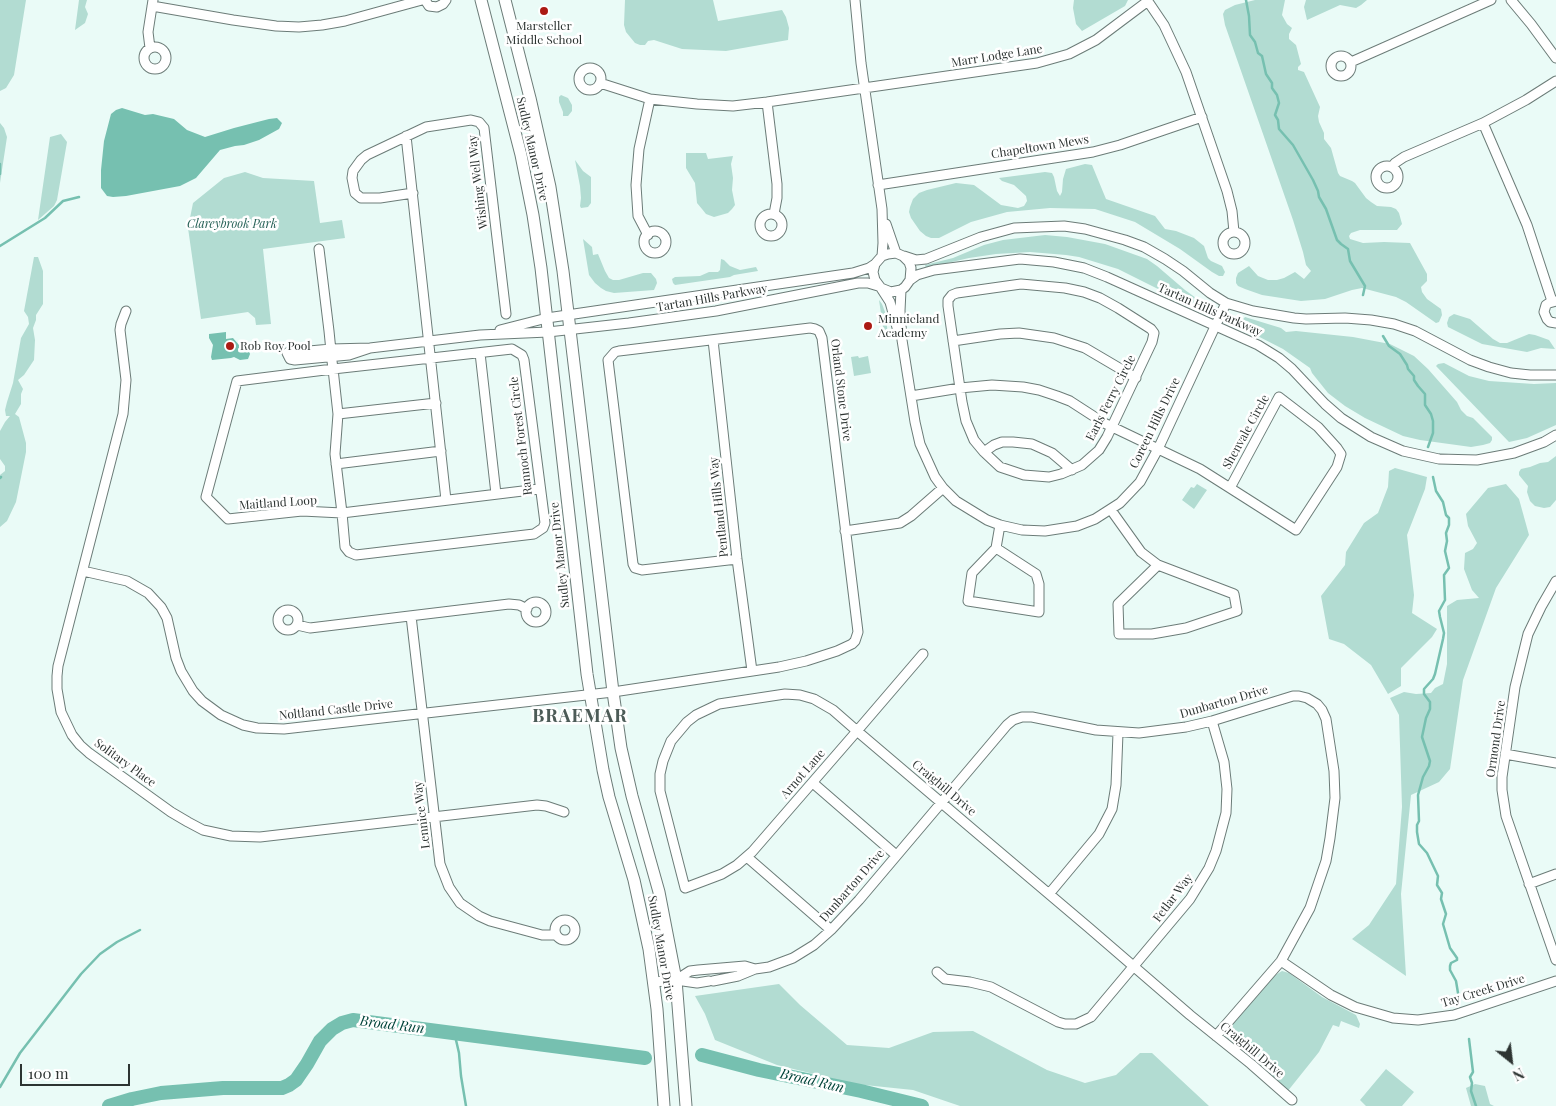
<!DOCTYPE html>
<style>
body{margin:0}
#map{position:relative;width:1556px;height:1106px;overflow:hidden;background:#eafbf7;font-family:"Playfair Display",serif}
canvas{display:block}
.north{position:absolute;left:1486px;top:1036px;width:50px;height:50px;-webkit-text-stroke:4px #fff;paint-order:stroke;rotate:151deg;font-size:14px;font-weight:700;line-height:20px;text-align:center;color:#2d3432}
.north::after{content:'';display:block;margin:auto;width:18px;height:22px;background:#2d3432;clip-path:polygon(50% 0,100% 100%,50% 72%,0 100%)}
.scale{position:absolute;left:20px;top:1064px;width:110px;height:22px;box-sizing:border-box;border:2px solid #2d3432;border-top:0;padding-left:6px;font-size:15px;line-height:18px;white-space:nowrap;color:#2d3432;-webkit-text-stroke:4px #fff;paint-order:stroke}
</style>
<div id="map">
<canvas width="1556" height="1106"></canvas>
<div class="north">N</div>
<div class="scale">100 m</div>
</div>
<script>
const ctx = document.querySelector('canvas').getContext('2d');
ctx.lineJoin = 'round';
function paint(path, color) { ctx.fillStyle = color; ctx.fill(path, 'evenodd'); }
const toPath = rows => new Path2D(rows.map(r => 'M' + r).join(''));
function trace(path, color, width, dash) { ctx.strokeStyle = color; ctx.lineWidth = width; ctx.lineCap = dash ? 'butt' : 'round'; ctx.setLineDash(dash || []); ctx.stroke(path); }
function drawText(font, color, halo, rows, align = 'center') {
  ctx.font = font + ' "Playfair Display",serif'; ctx.lineWidth = 5; ctx.setLineDash([]); ctx.textBaseline = 'middle'; ctx.strokeStyle = halo; ctx.fillStyle = color; for (const [text, x, y, turn = 0] of rows) {
    ctx.save(); ctx.translate(x, y); ctx.rotate((+turn || 0) * Math.PI / 180); ctx.textAlign = isNaN(turn) ? turn : align; if (halo) ctx.strokeText(text, 0, 0); ctx.fillText(text, 0, 0); ctx.restore();
  }
}
paint(toPath([
 [0,0,26,0,14,75,6,88,0,91],
 [79,0,87,0,85,7,88,14,85,23,75,30],
 [625,0,713,0,718,21,782,10,786,17,789,28,788,40,726,51,682,49,654,40,648,41,645,45,640,45,635,43,626,32,624,25],
 [1074,0,1128,0,1125,6,1082,31,1076,24,1073,8],
 [1255,0,1285,0,1282,15,1287,24,1292,28,1289,34,1289,39,1296,45,1301,64,1298,67,1298,70,1304,72,1320,107,1318,116,1319,122,1324,133,1324,139,1331,148,1338,173,1340,176,1352,181,1355,183,1366,198,1371,202,1377,206,1391,207,1396,209,1399,213,1402,224,1397,230,1360,230,1351,233,1349,236,1350,239,1363,243,1384,242,1410,243,1427,274,1427,281,1421,287,1422,292,1427,299,1441,309,1442,315,1439,322,1436,323,1406,302,1396,297,1362,288,1352,290,1325,299,1301,301,1262,295,1245,289,1238,286,1236,283,1236,278,1238,273,1249,266,1258,276,1268,280,1277,280,1284,278,1295,272,1304,279,1311,271,1306,265,1303,252,1293,220,1225,25,1223,14,1225,10,1235,5],
 [1306,0,1367,0,1361,5,1356,8,1340,5,1307,20,1304,7],
 [561,95,568,98,572,105,572,111,568,116,563,116,563,112,559,102,559,97],
 [0,123,4,128,7,137,0,183],
 [61,134,67,142,57,200,54,206,38,220,50,137],
 [686,153,706,153,708,159,733,156,731,164,733,178,732,190,735,205,732,209,728,213,714,217,706,214,702,209,697,203,695,183,686,168],
 [575,160,583,171,591,177,591,203,588,207,581,208,580,206,581,198,580,186],
 [1085,164,1092,165,1106,199,1155,216,1165,229,1176,231,1194,238,1204,246,1208,258,1211,261,1222,266,1225,272,1223,276,1219,276,1212,272,1180,249,1135,222,1095,209,1050,208,1007,212,971,222,939,238,931,238,926,236,920,231,911,218,909,212,910,207,913,199,919,193,927,190,956,183,974,185,1001,205,1018,208,1024,206,1027,201,1026,196,1014,185,1002,181,999,178,1045,172,1052,173,1054,177,1057,191,1060,196,1062,192,1063,179,1066,169],
 [245,172,263,178,314,181,320,223,342,220,345,238,263,249,271,324,256,325,255,318,248,312,201,319,188,228,193,203,224,178],
 [1045,235,1067,237,1105,244,1147,259,1157,266,1185,290,1207,306,1178,299,1118,269,1079,257,1066,255,1030,252,996,254,969,258,926,268,925,265,953,258,984,245,1003,240],
 [583,239,592,247,593,255,598,254,605,271,609,278,613,280,619,280,643,273,651,273,656,279,657,283,654,290,614,293,606,291,601,288,595,283,589,275],
 [34,257,38,257,43,271,43,304,36,315,36,320,33,328,35,340,34,360,24,375,18,380,23,389,21,394,21,404,15,414,19,417,26,443,26,452,16,502,7,521,0,527,0,475,5,471,5,466,0,459,0,431,5,422,10,416,6,416,5,410,7,402,13,383,21,338,29,324,28,317,24,311],
 [721,259,724,260,730,266,740,270,756,267,758,271,734,275,730,277,675,285,673,283,672,279,675,277,700,276,709,272,718,272,720,270],
 [879,300,882,304,885,312,888,334,884,334],
 [1454,314,1470,319,1493,339,1500,343,1507,343,1529,334,1535,335,1549,340,1555,349,1541,348,1527,352,1482,344,1448,327,1447,323,1449,317],
 [1245,317,1281,328,1286,332,1296,331,1353,337,1390,344,1414,356,1428,369,1457,402,1461,410,1467,416,1473,418,1492,437,1492,440,1490,443,1483,445,1471,447,1420,440,1403,436,1365,418,1345,406,1328,393,1312,373,1310,368,1283,349,1240,327,1239,324],
 [858,356,859,358,868,356,871,373,854,376,851,357],
 [1444,363,1469,376,1489,381,1534,384,1556,383,1556,425,1527,438,1509,442,1436,366,1438,364],
 [1556,456,1556,500,1550,507,1544,508,1535,506,1530,501,1527,492,1528,486,1519,475,1519,472,1521,469,1530,467,1540,463,1548,462],
 [1395,468,1427,477,1425,489,1407,535,1414,595,1412,613,1437,629,1432,637,1401,668,1401,686,1388,694,1371,665,1344,644,1329,639,1321,596,1345,565,1346,552,1364,523,1378,513,1388,487,1389,471],
 [1197,484,1207,490,1194,509,1182,500,1191,487,1194,488],
 [1506,484,1519,499,1529,535,1496,588,1463,680,1450,769,1439,782,1411,795,1401,894,1406,976,1352,939,1369,925,1396,884,1402,807,1399,715,1390,698,1404,692,1416,694,1431,693,1435,688,1443,684,1447,664,1447,606,1457,600,1479,598,1472,590,1464,569,1465,553,1473,549,1477,543,1468,526,1466,514,1488,488],
 [1282,971,1289,973,1322,997,1356,1015,1360,1024,1359,1028,1341,1021,1339,1027,1333,1025,1319,1052,1287,1092,1230,1042,1226,1036,1228,1029,1274,976],
 [779,984,800,1005,847,1045,889,1048,933,1032,973,1031,1047,1070,1085,1083,1116,1075,1140,1053,1152,1053,1209,1106,960,1106,913,1090,855,1084,777,1065,715,1040,705,1014,695,996],
 [1386,1069,1414,1092,1402,1106,1366,1106,1360,1100],
 [1475,1084,1485,1086,1490,1104,1494,1106,1471,1106,1466,1088]
]), '#b2dcd2');
paint(toPath([
 [122,108,145,115,153,114,174,119,187,130,205,137,234,128,269,119,277,118,282,123,279,129,259,140,244,145,235,146,220,150,196,178,180,186,126,196,113,197,107,196,101,188,101,170,104,141,111,114,116,110],
 [226,332,226,339,233,338,239,345,247,345,248,347,250,354,248,359,240,360,234,357,231,358,212,360,211,357,213,345,209,338,209,334]
]), '#76c0b0');
trace(toPath([
 [1246,0,1249,16,1250,35,1255,42,1258,53,1262,56,1266,74,1272,83,1272,88,1277,95,1279,103,1275,115,1278,120,1279,129,1293,145,1313,180,1318,191,1319,197,1326,209,1337,240,1341,244,1348,249,1350,261,1365,286,1363,295],
 [0,164,0,174],
 [0,246,45,218,63,201,79,197],
 [1383,336,1389,346,1400,354,1407,365,1408,369,1414,376,1414,380,1418,386,1425,394,1425,405,1431,414,1433,421,1433,433,1428,447],
 [1433,477,1436,491,1443,502,1446,515,1449,518,1449,525,1446,533,1447,541,1445,551,1449,568,1444,575,1445,600,1439,611,1440,617,1444,633,1443,639,1435,674,1433,679,1424,689,1424,694,1430,702,1430,709,1426,718,1422,737,1430,761,1429,766,1423,777,1418,795,1419,821,1417,825,1417,832,1419,844,1427,853,1438,876,1437,885,1442,893,1441,899,1446,914,1443,924,1450,948,1457,958,1457,960,1451,963,1450,966,1450,970,1456,981,1458,993],
 [0,478,1,477],
 [453,1034,456,1040,459,1053,461,1076,466,1106],
 [1469,1039,1473,1072,1470,1077,1472,1083,1471,1091,1476,1106],
 [0,1087,20,1053,81,974,100,954,117,942,140,930]
]), '#76c0b0', 2.5);
trace(toPath([
 [702,1055,759,1070,861,1091,922,1106],
 [109,1106,132,1099,161,1093,223,1088,282,1088,289,1085,296,1080,307,1064,320,1041,332,1029,342,1023,353,1020,645,1058]
]), '#76c0b0', 14);
const minor = toPath([
 [425,0,429,6,437,7,443,4,446,0],
 [855,0,861,63,882,209,883,243,882,256],
 [1147,0,1164,25,1186,72,1227,191,1232,211,1234,232],
 [1511,0,1531,24,1556,58],
 [152,6,233,20,276,26,299,27,322,25,345,21,422,0],
 '144 58a11 11 0 1 1 22 0a11 11 0 1 1-22 0Z',
 [150,48,148,32,153,0],
 '1331 66a10 10 0 1 1 20 0a10 10 0 1 1-20 0Z',
 [1351,62,1491,0],
 '579 79a11 11 0 1 1 22 0a11 11 0 1 1-22 0Z',
 [600,83,650,99,697,104,733,106,767,102,1037,63,1069,54,1096,40,1148,1],
 [767,102,777,184,777,198,774,214],
 [1483,123,1527,225,1552,301],
 [406,136,446,500],
 '1376 177a11 11 0 1 1 22 0a11 11 0 1 1-22 0Z',
 [1392,167,1395,163,1404,157,1483,123,1526,100,1556,81],
 [878,185,1093,152,1120,145,1202,117],
 [413,193,380,198,361,198,355,193,352,178,353,171,361,160,367,155,426,127,471,120,479,122,484,128,506,314],
 '760 225a11 11 0 1 1 22 0a11 11 0 1 1-22 0Z',
 [886,224,896,253],
 '644 242a11 11 0 1 1 22 0a11 11 0 1 1-22 0Z',
 '1223 243a11 11 0 1 1 22 0a11 11 0 1 1-22 0Z',
 [648,235,638,216,636,185,639,149,650,99],
 [319,249,329,331,332,361,333,369,338,414,335,454,342,513,302,511,228,519,206,497,237,381,333,369,512,349,522,355,524,360,545,523,543,528,534,534,356,555,349,552,345,547,342,513,539,489],
 [904,256,916,260,926,259,981,237,1014,228,1064,226,1085,229,1125,240,1144,247,1165,259,1183,271,1210,293,1226,303,1253,311,1294,318,1306,319,1345,318,1371,320,1394,324,1415,331,1470,360,1489,367,1511,373,1530,375,1556,375],
 [910,280,911,268,909,262,903,256,896,253,888,254,882,256,875,264,873,272,875,280,881,288,891,292,901,290,905,287,910,280,917,275,934,270,1020,259,1054,262,1084,268,1107,277,1258,345,1279,358,1292,369,1325,404,1341,418,1371,437,1403,451,1439,459,1477,460,1514,453,1544,442,1556,435],
 [1021,284,1065,288,1084,292,1100,298,1118,308,1151,329,1154,333,1152,342,1107,437,1099,450,1082,465,1061,474,1049,477,1024,475,1000,467,984,452,974,440,966,421,962,402,948,306,948,300,952,295,957,293,1021,284],
 [881,288,890,302,898,331],
 [901,290,900,311,902,340,915,422,920,444,935,477,943,488,956,501,987,520,1000,525,1022,530,1045,531,1077,526,1095,519,1120,503,1140,482,1158,449,1226,303],
 [1556,301,1549,303,1546,305,1544,312,1547,319,1550,322,1556,323],
 [126,311,121,324,120,330,126,380,123,414,58,666,57,676,57,689,61,712,72,735,80,745,89,753,171,812,188,822,203,830,231,836,260,837,537,805,546,806,564,812],
 [500,330,547,318,853,273,869,268,875,264],
 [713,340,737,559,752,671],
 [953,341,1000,334,1019,333,1054,338,1085,348,1136,378],
 [370,348,349,355,295,360,290,359,287,353,331,349,370,348,480,335,548,332,629,323,716,311,858,283,868,283,878,286],
 [480,353,496,494],
 [911,396,960,388,992,385,1023,387,1039,390,1057,396,1070,401,1104,423,1200,469,1230,488,1296,530,1337,467,1341,454,1337,448,1318,427,1279,397,1230,488],
 [338,414,436,403],
 [984,452,994,445,1002,442,1013,442,1032,444,1052,453,1072,470],
 [336,464,441,451],
 [1111,510,1141,552,1158,565,1118,604,1119,634,1152,634,1186,628,1237,611,1234,594,1158,565],
 [845,531,900,523,911,516,943,488],
 [996,548,1036,574,1039,584,1039,612,968,601,972,573,996,548,1000,525],
 [83,571,127,581,148,593,161,607,167,618,176,658,181,671,193,691,202,701,221,715,243,725,257,728,284,729,613,692,779,667,806,661,837,651,852,644,855,641,858,632,822,338,819,331,815,329,810,328,619,351,615,352,608,360,633,564,635,568,642,570,737,559],
 [1556,581,1541,607,1528,634,1515,687,1502,777,1502,790,1506,816,1556,960],
 '526 612a10 10 0 1 1 20 0a10 10 0 1 1-20 0Z',
 '278 620a10 10 0 1 1 20 0a10 10 0 1 1-20 0Z',
 [411,616,440,864,449,887,460,903,479,916,490,921,542,935,556,935],
 [297,625,310,628,509,604,519,605,527,609],
 [923,654,857,731,752,852,737,865,722,874,685,888,660,791,660,774,663,761,671,741,687,722,696,715,719,704,785,694,800,695,814,699,833,710,857,731,977,833,1088,927,1190,1015,1251,1064,1292,1100],
 [1505,754,1556,763],
 [813,783,896,855],
 [747,857,831,930],
 [1529,884,1556,874],
 [1049,894,1099,834,1112,809,1116,785,1118,733],
 '555 930a10 10 0 1 1 20 0a10 10 0 1 1-20 0Z',
 [1281,961,1331,995,1355,1007,1393,1018,1418,1020,1454,1015,1556,981],
 [937,972,945,979,970,982,991,987,1058,1022,1065,1024,1076,1024,1091,1017,1190,899,1209,868,1216,851,1226,813,1227,789,1224,762,1212,721],
 [676,980,690,971,698,970,745,966,755,969],
 [713,981,738,976,755,969,769,967,793,958,814,945,831,930,859,900,1007,725,1013,720,1022,717,1032,717,1096,730,1139,733,1186,727,1212,721,1293,696,1299,696,1307,698,1317,704,1322,710,1326,719,1334,771,1335,798,1330,838,1326,861,1310,908,1281,961,1216,1036],
 [654,982,676,980,697,983,709,981]
]);
const major = toPath([
 [481,0,521,155,533,215,541,268,587,674,603,770,609,797,634,880,649,949,657,1009,664,1106],
 [505,0,530,98,550,187,563,271,613,692,621,748,632,796,659,892,676,980,686,1106]
]);
trace(minor, '#6c7c78', 11);
trace(major, '#6c7c78', 13);
trace(minor, '#fff', 9);
trace(major, '#fff', 11);
for (const [x, y, r, color] of [
 [544,11,5,"#ab1a13"],
 [868,326,5,"#ab1a13"],
 [230,346,5,"#ab1a13"]
]) { const dot = new Path2D(); dot.arc(x, y, r, 0, 2 * Math.PI); ctx.fillStyle = color; ctx.fill(dot); trace(dot, '#fff', 2); }
drawText('12px', '#2d3432', '#fff', [
 ["Marsteller",544,26,"center"],
 ["Middle School",544,40,"center"],
 ["Minnieland",878,319],
 ["Academy",878,333],
 ["Rob Roy Pool",240,346]
], 'left');
drawText('12px', '#2d3432', '#fff', [
 ["Marr Lodge Lane",997,56,-9],
 ["Chapeltown Mews",1040,147,-9],
 ["Sudley Manor Drive",532,149,77],
 ["Wishing Well Way",478,182,-97],
 ["Tartan Hills Parkway",712,298,-10],
 ["Tartan Hills Parkway",1210,310,24],
 ["Orland Stone Drive",841,390,83],
 ["Earls Ferry Circle",1111,398,-63],
 ["Coreen Hills Drive",1155,423,-64],
 ["Shenvale Circle",1246,432,-61],
 ["Rannoch Forest Circle",521,436,-97],
 ["Maitland Loop",278,503,-4],
 ["Pentland Hills Way",719,507,-96],
 ["Sudley Manor Drive",560,555,-96],
 ["Dunbarton Drive",1224,702,-16],
 ["Noltland Castle Drive",336,710,-6],
 ["Ormond Drive",1496,739,-82],
 ["Solitary Place",125,763,36],
 ["Arnot Lane",803,774,-49],
 ["Craighill Drive",944,788,40],
 ["Lennice Way",422,815,-97],
 ["Dunbarton Drive",852,886,-49],
 ["Fetlar Way",1173,898,-53],
 ["Sudley Manor Drive",661,948,80],
 ["Tay Creek Drive",1483,991,-17],
 ["Craighill Drive",1252,1050,40]
]);
drawText('italic 12px', '#266156', '#fff', [
 ["Clareybrook Park",232,224]
]);
drawText('italic 14px', '#004339', '#fff', [
 ["Broad Run",392,1025,7],
 ["Broad Run",812,1081,13]
]);
ctx.letterSpacing = '1px';
drawText('bold 18px', '#4c5b57', '#fff', [
 ["BRAEMAR",580,716]
]);
ctx.letterSpacing = '0px';
</script>
